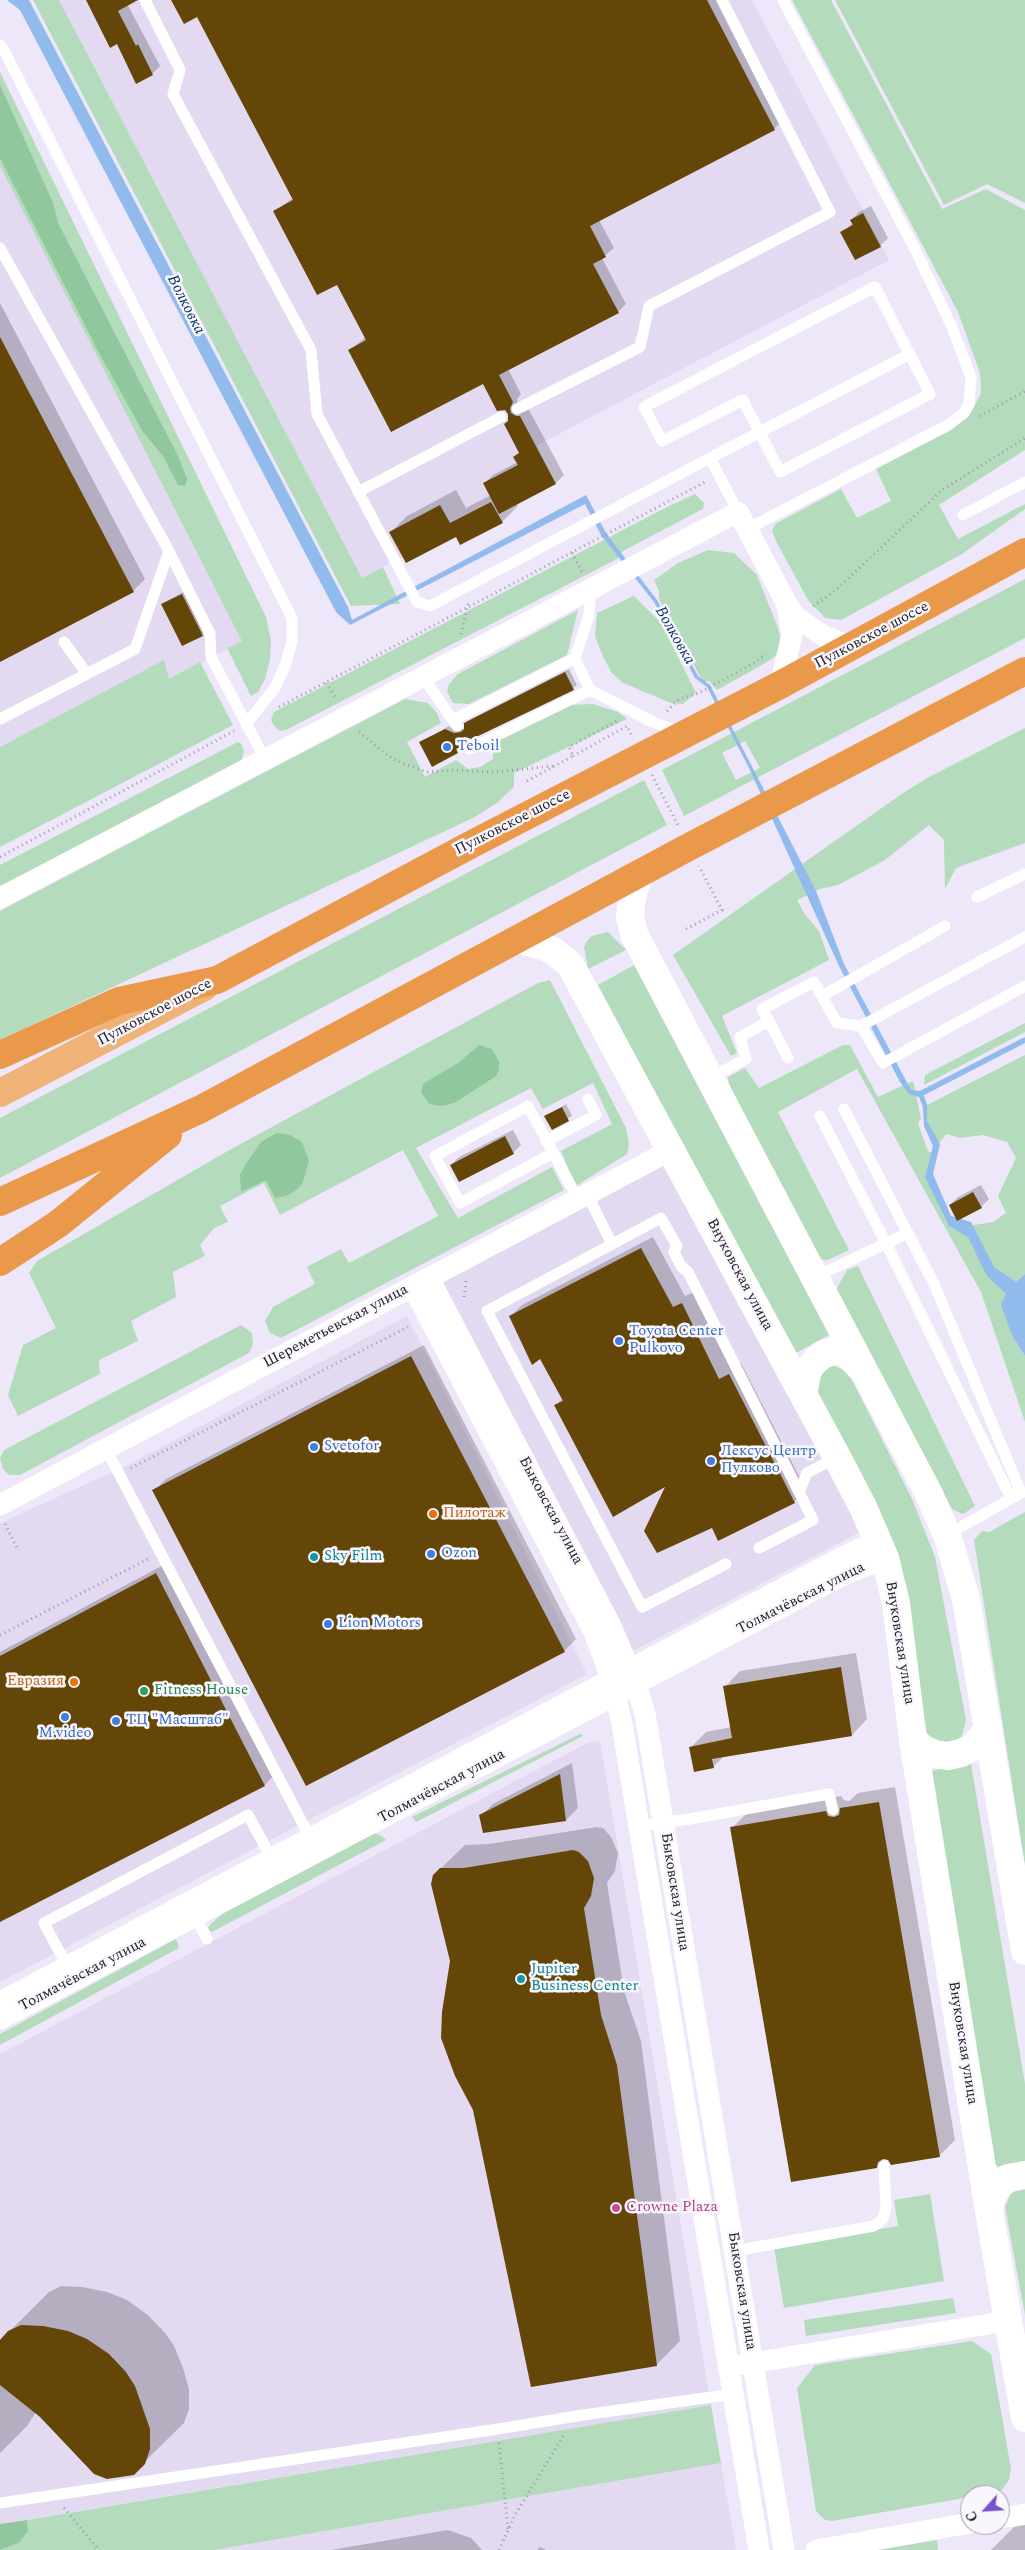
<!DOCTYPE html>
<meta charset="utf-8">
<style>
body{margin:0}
#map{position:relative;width:1025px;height:2550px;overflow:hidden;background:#eee7f9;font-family:Spectral,serif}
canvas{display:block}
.north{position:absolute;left:960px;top:2485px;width:50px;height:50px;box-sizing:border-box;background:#f9f6fd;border:1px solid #a3a0a7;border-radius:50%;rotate:244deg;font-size:14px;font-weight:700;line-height:20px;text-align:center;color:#232027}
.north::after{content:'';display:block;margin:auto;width:18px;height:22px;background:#7753cd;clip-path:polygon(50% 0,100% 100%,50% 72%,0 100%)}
</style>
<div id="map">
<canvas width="1025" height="2550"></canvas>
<div class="north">С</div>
</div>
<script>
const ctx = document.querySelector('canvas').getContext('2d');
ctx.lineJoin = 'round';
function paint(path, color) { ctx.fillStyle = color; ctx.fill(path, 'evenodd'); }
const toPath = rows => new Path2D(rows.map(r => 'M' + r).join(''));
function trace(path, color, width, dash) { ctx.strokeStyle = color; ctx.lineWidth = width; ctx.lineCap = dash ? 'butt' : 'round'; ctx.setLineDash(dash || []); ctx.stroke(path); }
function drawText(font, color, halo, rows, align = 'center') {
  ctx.font = font + ' Spectral,serif'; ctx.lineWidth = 5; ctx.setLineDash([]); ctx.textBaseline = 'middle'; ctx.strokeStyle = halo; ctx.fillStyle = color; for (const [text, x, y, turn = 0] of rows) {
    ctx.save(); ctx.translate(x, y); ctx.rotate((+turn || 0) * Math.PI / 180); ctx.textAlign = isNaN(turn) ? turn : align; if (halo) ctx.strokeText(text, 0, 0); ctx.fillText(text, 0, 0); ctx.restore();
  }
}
paint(toPath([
 [59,0,752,0,889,260,536,446,556,484,498,514,503,523,460,545,455,537,406,563,402,557,362,578],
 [0,166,243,641,0,768],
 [665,1156,860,1532,633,1651,430,1274],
 [407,1316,587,1674,0,1982,0,1523,126,1466],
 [600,1741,711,2405,0,2524,0,2054,587,1743],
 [721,2463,736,2550,214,2550]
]), '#e3d9f1');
paint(toPath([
 [33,0,59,0,362,578,383,567,400,604,351,606],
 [792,0,831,0,942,209,986,189,1025,210,1025,450,939,505,958,539,1025,504,1025,509,962,554,841,620,825,618,808,600,777,543,772,531,775,524,841,489,857,518,891,501,876,469,953,429,972,411,981,393,980,373,958,312],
 [835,0,1025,0,1025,203,987,184,944,205],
 [0,72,266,617,271,640,270,659,265,679,258,692,251,696,227,648,242,641,0,166],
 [695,494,704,503,703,509,623,551,617,559,286,730,280,731,274,726,271,720,274,712,667,507],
 [708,550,734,553,757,575,778,628,782,645,777,655,762,665,717,690,709,681,703,682,659,599,659,591,654,580,678,563],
 [1025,579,1025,638,684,816,662,770],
 [745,741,760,768,736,780,722,753],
 [634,596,661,623,696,693,683,704,671,703,623,683,611,672,600,650,595,635,597,613],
 [578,610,567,655,469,704,453,703,447,691,449,684,458,674],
 [164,660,169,679,200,662,233,725,0,847,0,747],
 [405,699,428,703,437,713,441,723,407,742,425,777,456,760,468,769,480,767,493,759,493,738,567,705,593,704,618,712,627,719,514,773,514,787,498,802,475,817,0,1040,0,911],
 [1025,728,1025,843,956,868,945,889,944,840,929,825,885,860,838,885,820,889,797,900,804,913,819,931,829,960,722,1016,737,1053,731,1056,673,955,903,793,929,777],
 [238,742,242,745,244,751,241,762,0,887,0,865],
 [644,780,667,825,0,1178,0,1118],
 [608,932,626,950,588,969,584,947,587,941,592,936],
 [634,965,829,1335,794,1354,598,985],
 [550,980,626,1128,629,1144,627,1154,576,1186,561,1151,612,1124,593,1083,543,1109,531,1088,416,1148,458,1218,552,1167,564,1190,281,1338,270,1333,265,1321,273,1307,315,1284,307,1267,341,1249,349,1263,438,1216,403,1150,280,1215,264,1183,220,1206,228,1222,214,1228,200,1245,205,1256,173,1272,176,1297,131,1321,138,1341,99,1360,100,1374,18,1416,8,1395,23,1345,56,1328,29,1273,37,1261,233,1148,538,983],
 [1025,1023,1025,1032,924,1085,925,1075],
 [843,1045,850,1045,878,1097,913,1081,921,1118,918,1124,928,1151,934,1154,929,1175,949,1219,968,1226,993,1222,1006,1213,998,1196,1016,1158,1007,1142,983,1135,960,1138,947,1134,937,1145,925,1122,925,1106,1025,1055,1025,1274,1016,1282,1012,1335,1025,1356,1025,1422,981,1292,857,1069,778,1112,849,1250,828,1260,817,1259,729,1084,728,1077,745,1068,759,1088],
 [858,1266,975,1506,963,1514,952,1509,836,1290,847,1270],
 [241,1325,252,1333,253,1344,249,1353,20,1475,9,1475,3,1469,0,1458,4,1450],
 [830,1364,846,1371,853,1382,912,1499,935,1557,966,1720,961,1740,939,1743,927,1735,896,1557,811,1392,812,1378],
 [1025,1512,1025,1866,974,1540,982,1531,989,1532],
 [580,1734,583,1736,416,1822,412,1817],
 [963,1763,971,1764,1025,2084,1025,2166,1000,2168,994,2163,928,1772],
 [374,1833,382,1836,386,1840,212,1932,210,1931,208,1927,222,1914],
 [176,1939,179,1948,0,2045,0,2034],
 [1025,2188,1025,2315,1005,2207,1011,2193],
 [930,2194,944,2281,784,2308,774,2247,898,2226,894,2200],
 [953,2298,956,2313,806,2336,804,2320],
 [972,2341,991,2354,1011,2469,1009,2480,1000,2492,970,2495,970,2497,832,2521,825,2520,816,2511,797,2388,815,2365],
 [711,2405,721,2463,214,2550,0,2550,19,2543,28,2531,27,2520],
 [937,2540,938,2550,878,2550]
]), '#b4dbbc');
paint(toPath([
 [0,85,53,203,58,223,178,456,187,479,185,486,178,485,163,456,143,432,98,351,0,158],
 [479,1045,492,1049,499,1062,499,1070,496,1076,456,1102,443,1106,429,1104,421,1092,423,1084,458,1063],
 [277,1133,290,1135,302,1142,309,1161,302,1184,295,1191,286,1196,275,1198,266,1180,241,1192,240,1175,247,1162,262,1141],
 [27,2520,28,2531,19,2543,0,2550,0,2524]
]), '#90c79d');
paint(toPath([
 [7,0,29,0,348,607,352,620,586,495,606,533,657,600,698,676,710,685,816,891,844,964,911,1090,922,1091,927,1104,927,1121,940,1144,933,1174,951,1216,971,1222,994,1267,1016,1282,1025,1274,1025,1356,1012,1335,1001,1305,1006,1294,987,1276,968,1237,949,1226,925,1177,933,1146,924,1126,923,1107,919,1097,909,1094,900,1082,839,966,749,768,707,687,695,678,654,602,601,535,585,504,350,625,336,612,20,10]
]), '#91bbec');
paint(toPath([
 [88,0,125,0,160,66,152,74,136,82,117,43],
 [173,0,719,0,782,121,774,129,599,220,614,248,602,258,626,304,618,312,508,369,521,394,517,399,518,405,528,408,564,475,556,483,516,503,518,506,502,522,456,535,391,532,407,516,456,490,466,508,491,495,485,483,493,475,518,462,515,457,520,452,509,421,509,414,484,382,350,350,366,337,338,283,275,211,293,198,198,15],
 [871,206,888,238,880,246,842,232,853,223,851,220,859,212],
 [0,303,145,579,133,591,0,661],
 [185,591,205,631,202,635,162,604],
 [569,669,577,685,573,688,464,736,461,749,457,752,420,743,449,726,458,730,465,729,465,723,469,720],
 [566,1104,572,1116,552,1128,546,1117],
 [513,1130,521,1145,513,1153,451,1165,459,1157],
 [981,1185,989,1199,981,1207,950,1205,958,1197],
 [653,1237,685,1296,694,1292,731,1368,741,1363,806,1490,794,1502,712,1526,668,1484,555,1406,563,1398,540,1358,510,1317,522,1305],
 [424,1345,576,1639,564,1651,154,1491,166,1479],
 [169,1562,277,1772,265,1785,0,1920,0,1652],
 [856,1653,867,1719,852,1735,725,1755,713,1767,691,1747,706,1732,731,1727,725,1687,740,1671],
 [572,1763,578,1808,566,1820,484,1832,481,1816,493,1804],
 [895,1787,955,2140,939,2156,885,2158,876,2166,732,1828,748,1812,841,1796,844,1800,849,1801,858,1793],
 [597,1827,603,1828,611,1837,618,1853,615,1871,607,1883,624,1991,641,2041,680,2341,656,2365,451,1961,434,1875,465,1845,489,1844],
 [61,2286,82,2287,107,2292,127,2300,148,2315,165,2333,174,2346,183,2368,189,2389,189,2409,184,2423,132,2474,36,2412,27,2426,0,2453,0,2341,49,2292],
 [1025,2525,1025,2550,991,2550,1014,2527],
 [448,2530,471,2538,482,2550,331,2550],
 [540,2547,546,2550,537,2550]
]), '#0003');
trace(toPath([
 [922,1093,1025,1040]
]), '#91bbec', 5.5);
paint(toPath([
 [86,0,138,0,118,11,136,46,138,44,153,75,136,84,117,44,110,48],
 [171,0,707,0,775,130,590,226,606,257,593,264,619,313,499,375,513,402,510,408,511,413,516,416,520,416,556,484,499,514,483,483,518,465,513,457,519,453,504,424,508,421,508,414,505,410,497,411,483,384,391,432,348,350,366,340,337,285,317,295,273,211,293,200,197,17,184,24],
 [863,213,881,247,855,260,840,232,853,225,850,220],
 [0,337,134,592,0,662],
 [491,502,503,523,460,545,456,537,406,563,389,532,440,505,450,523],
 [182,594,203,636,182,646,161,604],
 [565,672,574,690,472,739,464,737,460,742,460,747,456,749,458,753,432,767,419,742,445,729,454,733,461,732,464,729,464,723],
 [562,1107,569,1121,552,1130,544,1116],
 [505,1136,514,1154,459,1182,450,1165],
 [973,1192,982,1208,957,1221,949,1205],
 [641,1248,673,1307,682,1303,719,1379,729,1374,795,1503,718,1541,712,1528,657,1553,644,1531,665,1487,613,1517,554,1405,563,1401,540,1359,532,1365,509,1316],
 [411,1356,565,1652,306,1786,152,1490],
 [156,1573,265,1786,0,1922,0,1656],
 [841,1667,852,1736,712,1759,714,1768,694,1772,689,1747,732,1738,723,1686],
 [560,1774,566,1821,483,1833,479,1815],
 [879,1802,940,2157,891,2165,888,2160,883,2159,878,2162,877,2168,791,2182,730,1827,826,1811,828,1816,834,1817,839,1815,840,1808],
 [573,1850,579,1852,588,1861,594,1878,591,1896,584,1908,601,2015,617,2065,657,2366,531,2387,473,2110,455,2076,441,2038,442,2012,450,1961,431,1884,433,1875,440,1868,464,1868],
 [21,2325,43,2326,68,2331,87,2339,109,2354,126,2372,135,2386,150,2429,150,2449,145,2464,134,2475,107,2479,94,2474,40,2417,0,2385,0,2340,8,2331]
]), '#644708');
trace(toPath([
 [980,416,1025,391],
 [572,553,582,572],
 [813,606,836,590,942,490,1025,438],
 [461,634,469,601],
 [326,683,337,700],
 [279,707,707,481],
 [667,711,679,699,699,693,754,663,766,654],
 [359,732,387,755,404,764,427,772,455,770,493,772,554,766],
 [573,756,627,726,632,736],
 [652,775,679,827],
 [527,781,573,756,569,747,617,721],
 [0,857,234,731],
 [686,929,722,910,699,866],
 [464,1297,466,1281],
 [131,1468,408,1327],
 [5,1524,18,1550],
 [0,1635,148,1559],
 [499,2443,508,2529],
 [64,2508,99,2550],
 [499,2550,515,2515,565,2433]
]), '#a19ba9', 3, [1, 4]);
trace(toPath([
 [145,0,180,70,173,94,311,350,317,414,417,602,430,606,710,458,738,512],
 [0,45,4,50,292,618,292,641,286,663,275,688,246,724],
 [0,248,169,551,210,634,211,657,265,759],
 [875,287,930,394,780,472,743,400,662,441,644,407,875,287],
 [517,409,640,347,649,306,830,212,722,0],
 [710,458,910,354],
 [358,492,501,417],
 [963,515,1025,482],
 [747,529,948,425,964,413,969,404,971,377,951,325,915,249,783,0],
 [64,642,87,674],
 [575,658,590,690,653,722,681,733],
 [423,677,457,726],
 [0,719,135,649,169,551],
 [453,720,575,658,589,615,591,589],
 [467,744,469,749,590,690],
 [977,897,1025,874],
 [822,996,945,926],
 [769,1021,788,1058],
 [861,1026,883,1063,1025,986],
 [710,1078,746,1059,740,1037,769,1021,762,1009,814,982,837,1023,861,1026,1025,937],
 [844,1109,935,1286,1021,1493,947,1535],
 [820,1116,886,1243,1011,1498],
 [546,1141,596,1115,588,1099],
 [553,1153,460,1203,435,1156,528,1106,578,1199],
 [587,1194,612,1244],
 [815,1277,908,1233],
 [106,1449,312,1841],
 [800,1490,807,1473,837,1457],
 [726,1564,642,1607,487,1311,661,1218,677,1246,674,1252,681,1266,688,1272,813,1520,759,1548],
 [639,1826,690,1819,829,1794,833,1810],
 [195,1917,207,1939],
 [67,1966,44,1923,248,1815,272,1859],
 [734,2251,874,2226,883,2219,886,2207,884,2166],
 [0,2503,498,2429,583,2415,734,2394]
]), '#fff', 11);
trace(toPath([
 [780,685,792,635,787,605],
 [0,898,738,512,787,604,796,617,822,635,852,647],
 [429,1278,610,1624,636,1684,645,1714,784,2550],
 [413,1287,594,1632,612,1680,622,1724,759,2550],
 [0,1505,671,1150],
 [0,2002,833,1562,878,1540],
 [0,2019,841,1576,885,1558],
 [739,2365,1008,2321],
 [1000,2518,1025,2514],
 [816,2550,970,2523]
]), '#fff', 21);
trace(toPath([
 [640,873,632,896,630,917,634,934,929,1494,947,1535,966,1599,1025,1951],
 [519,940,541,945,555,952,571,966,837,1457,863,1507,885,1558,896,1603,913,1740,989,2211,1025,2418],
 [803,1394,808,1370,815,1361,824,1354,835,1351,844,1351,861,1368],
 [913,1740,923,1749,935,1754,948,1756,961,1753,973,1747,982,1737,988,1726],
 [989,2211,991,2198,998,2186,1008,2178,1025,2175]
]), '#fff', 28);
trace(toPath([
 [0,1093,204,987]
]), '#efb277', 28);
trace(toPath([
 [0,1055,119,1001,217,980,474,843,780,685,1025,552],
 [0,1202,201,1109,685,849,1025,671],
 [0,1262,58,1224,168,1135]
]), '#ea984a', 28);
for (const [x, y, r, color] of [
 [447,747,5,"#3f7fe0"],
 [619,1341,5,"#3f7fe0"],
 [314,1447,5,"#3f7fe0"],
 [711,1461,5,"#3f7fe0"],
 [433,1514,5,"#e8710a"],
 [431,1554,5,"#3f7fe0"],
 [314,1557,5,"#0f9aa8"],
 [328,1624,5,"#3f7fe0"],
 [74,1682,5,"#e8710a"],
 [144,1691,5,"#2e9e5b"],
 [65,1717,5,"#3f7fe0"],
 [116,1721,5,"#3f7fe0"],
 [521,1979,5,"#0f9aa8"],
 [616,2208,5,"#d1479c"]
]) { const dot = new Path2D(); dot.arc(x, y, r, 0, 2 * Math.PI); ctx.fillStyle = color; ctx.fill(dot); trace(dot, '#f9f6fd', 2); }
drawText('15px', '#232027', '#f9f6fd', [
 ["Пулковское шоссе",872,636,-28],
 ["Пулковское шоссе",513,823,-27],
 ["Пулковское шоссе",155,1013,-28],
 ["Внуковская улица",739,1275,62],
 ["Шереметьевская улица",336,1327,-28],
 ["Быковская улица",550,1511,62],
 ["Толмачёвская улица",801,1599,-27],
 ["Внуковская улица",899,1643,81],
 ["Толмачёвская улица",442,1787,-28],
 ["Быковская улица",674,1892,81],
 ["Толмачёвская улица",83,1975,-28],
 ["Внуковская улица",962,2043,81],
 ["Быковская улица",741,2291,81]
]);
drawText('15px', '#366cbe', '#f9f6fd', [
 ["Teboil",457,747],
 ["Toyota Center",629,1332],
 ["Pulkovo",629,1349],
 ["Svetofor",324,1447],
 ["Лексус Центр",721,1452],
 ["Пулково",721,1469],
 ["Ozon",441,1554],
 ["Lion Motors",338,1624],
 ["ТЦ \"Масштаб\"",126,1721],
 ["M.video",65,1734,"center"]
], 'left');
drawText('15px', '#c56008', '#f9f6fd', [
 ["Пилотаж",443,1514],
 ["Евразия",64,1682,"right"]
], 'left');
drawText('15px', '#0d838f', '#f9f6fd', [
 ["Sky Film",324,1557],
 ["Jupiter",531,1970],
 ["Business Center",531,1987]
], 'left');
drawText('15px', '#27864d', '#f9f6fd', [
 ["Fitness House",154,1691]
], 'left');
drawText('15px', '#b23c85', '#f9f6fd', [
 ["Crowne Plaza",626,2208]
], 'left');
drawText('italic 16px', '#02305c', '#f9f6fd', [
 ["Волковка",185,305,63],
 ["Волковка",674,636,60]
]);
</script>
